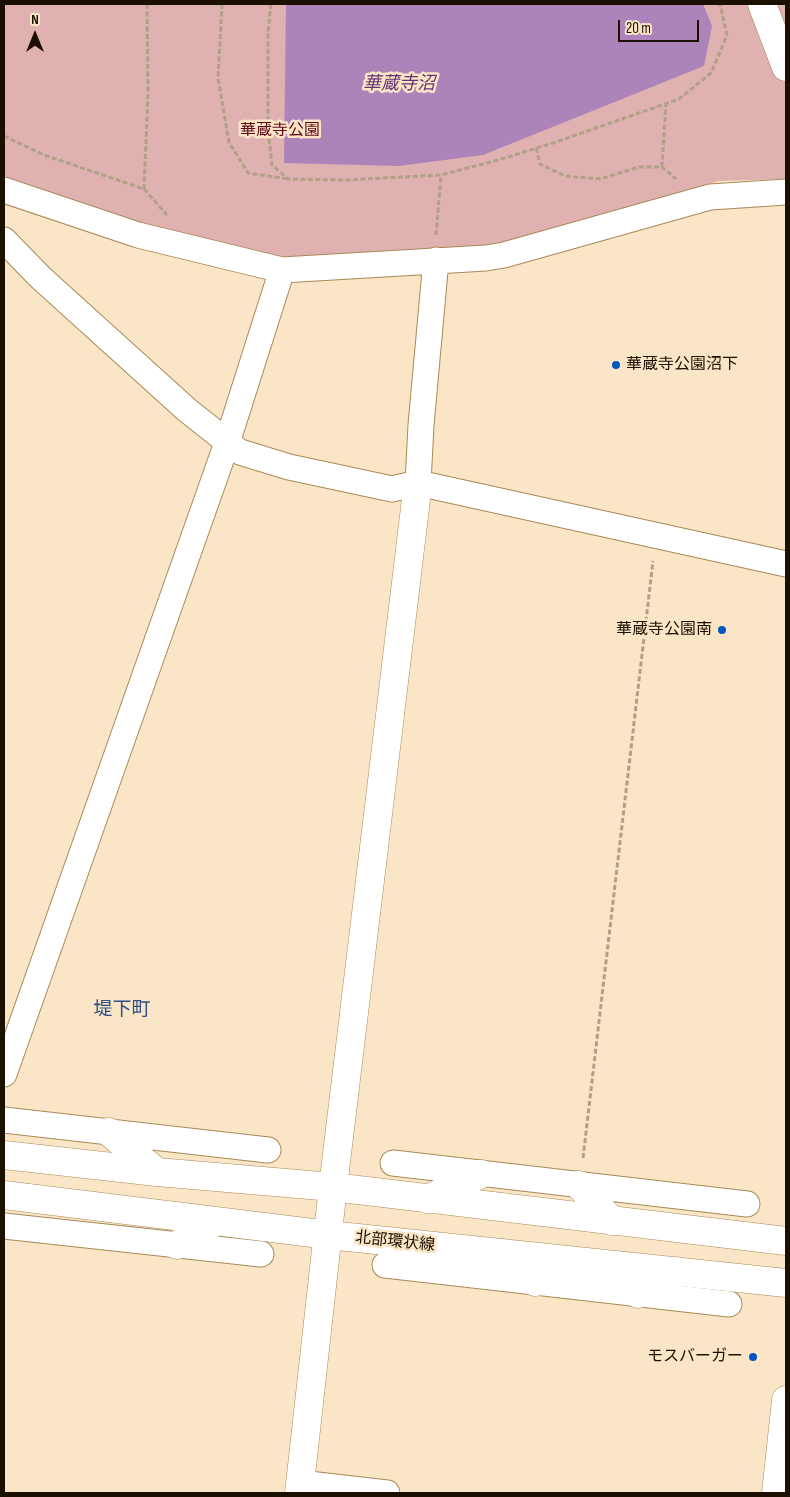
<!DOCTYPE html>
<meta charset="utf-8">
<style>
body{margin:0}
#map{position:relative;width:790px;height:1497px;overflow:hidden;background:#fae6c6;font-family:"Sofia Sans Condensed",sans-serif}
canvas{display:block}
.frame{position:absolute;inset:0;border:5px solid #1b0f00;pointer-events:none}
.north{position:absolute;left:10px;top:10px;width:50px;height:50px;-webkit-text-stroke:4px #fae6c6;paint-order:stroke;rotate:0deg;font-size:14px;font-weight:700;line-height:20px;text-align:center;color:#1b0f00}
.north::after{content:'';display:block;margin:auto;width:18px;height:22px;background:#1b0f00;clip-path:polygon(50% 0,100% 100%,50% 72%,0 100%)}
.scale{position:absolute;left:618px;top:20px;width:81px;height:22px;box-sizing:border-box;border:2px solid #1b0f00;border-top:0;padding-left:6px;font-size:15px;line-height:18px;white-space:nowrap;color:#1b0f00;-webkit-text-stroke:4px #fae6c6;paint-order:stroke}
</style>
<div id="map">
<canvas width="790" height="1497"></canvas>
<div class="frame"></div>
<div class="north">N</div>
<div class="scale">20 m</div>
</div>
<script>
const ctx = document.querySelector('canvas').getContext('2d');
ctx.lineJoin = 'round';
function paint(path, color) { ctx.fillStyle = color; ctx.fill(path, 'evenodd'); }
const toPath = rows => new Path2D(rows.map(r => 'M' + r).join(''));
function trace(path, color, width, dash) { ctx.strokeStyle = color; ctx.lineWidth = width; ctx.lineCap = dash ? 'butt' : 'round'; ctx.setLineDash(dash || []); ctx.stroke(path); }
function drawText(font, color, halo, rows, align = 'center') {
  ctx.font = font + ' "Sofia Sans Condensed","Noto Sans JP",sans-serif'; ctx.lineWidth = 5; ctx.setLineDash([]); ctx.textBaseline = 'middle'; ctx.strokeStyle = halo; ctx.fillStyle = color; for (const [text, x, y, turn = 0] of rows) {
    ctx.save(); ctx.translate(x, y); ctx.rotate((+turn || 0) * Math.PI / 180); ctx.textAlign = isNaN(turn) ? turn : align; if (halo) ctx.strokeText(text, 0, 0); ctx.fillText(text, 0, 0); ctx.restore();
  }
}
paint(toPath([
 [4,4,786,4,786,179,719,181,503,244,264,260,4,182]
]), '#dfb1b1');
paint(toPath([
 [286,4,703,4,712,26,704,66,483,155,399,166,284,163]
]), '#ad84b9');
const minor = toPath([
 [4,190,138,235,282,270,486,258,504,255,710,197,786,192],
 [4,240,40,277,187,410,240,452,289,467,392,489,418,483,786,564],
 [418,483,421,425,436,260],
 [4,1074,227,443,282,270],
 [4,1120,268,1150],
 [393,1163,747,1204],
 [4,1226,261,1254],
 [385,1265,729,1304],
 [300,1483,387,1493]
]);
const tertiary = toPath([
 [762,4,786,67],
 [109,1132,157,1172],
 [4,1155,157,1172,333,1187,786,1241],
 [579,1185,612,1221],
 [4,1195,329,1235,786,1283],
 [427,1199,481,1174],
 [177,1245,217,1221],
 [503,1253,535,1282],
 [638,1294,677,1271],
 [299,1493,333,1187,418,483],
 [776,1493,786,1400]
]);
trace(minor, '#a98956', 27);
trace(tertiary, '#a98956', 29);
trace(toPath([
 [222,4,218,78,229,142,248,173,288,179],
 [271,4,268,33,268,129,272,165,288,179,346,180,441,175,498,160,553,143,679,99,711,73,727,35,720,4],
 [4,136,44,155,144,189,167,215],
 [536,148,540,164,565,176,600,179,639,167,662,167,676,179],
 [662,167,666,103],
 [144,189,148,94,147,4],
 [436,235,441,175],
 [583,1158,653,561]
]), '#b1a085', 3, [5, 2.5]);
trace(minor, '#fff', 25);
trace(tertiary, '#fff', 28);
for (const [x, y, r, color] of [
 [616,365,5,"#0055be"],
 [722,630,5,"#0055be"],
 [753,1357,5,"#0055be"]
]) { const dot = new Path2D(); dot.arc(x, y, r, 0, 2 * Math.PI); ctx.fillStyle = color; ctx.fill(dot); trace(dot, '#fae6c6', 2); }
drawText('16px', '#600719', '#fae6c6', [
 ["華蔵寺公園",280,131]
]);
drawText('16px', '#1b0f00', '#fae6c6', [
 ["華蔵寺公園沼下",626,365,"left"],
 ["華蔵寺公園南",712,630],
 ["モスバーガー",743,1357]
], 'right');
drawText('16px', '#1b0f00', '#fae6c6', [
 ["北部環状線",395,1242,6]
]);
drawText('italic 18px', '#653274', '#fae6c6', [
 ["華蔵寺沼",399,84]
]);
drawText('19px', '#2b4f86', '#fae6c6', [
 ["堤下町",122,1010]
]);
</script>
